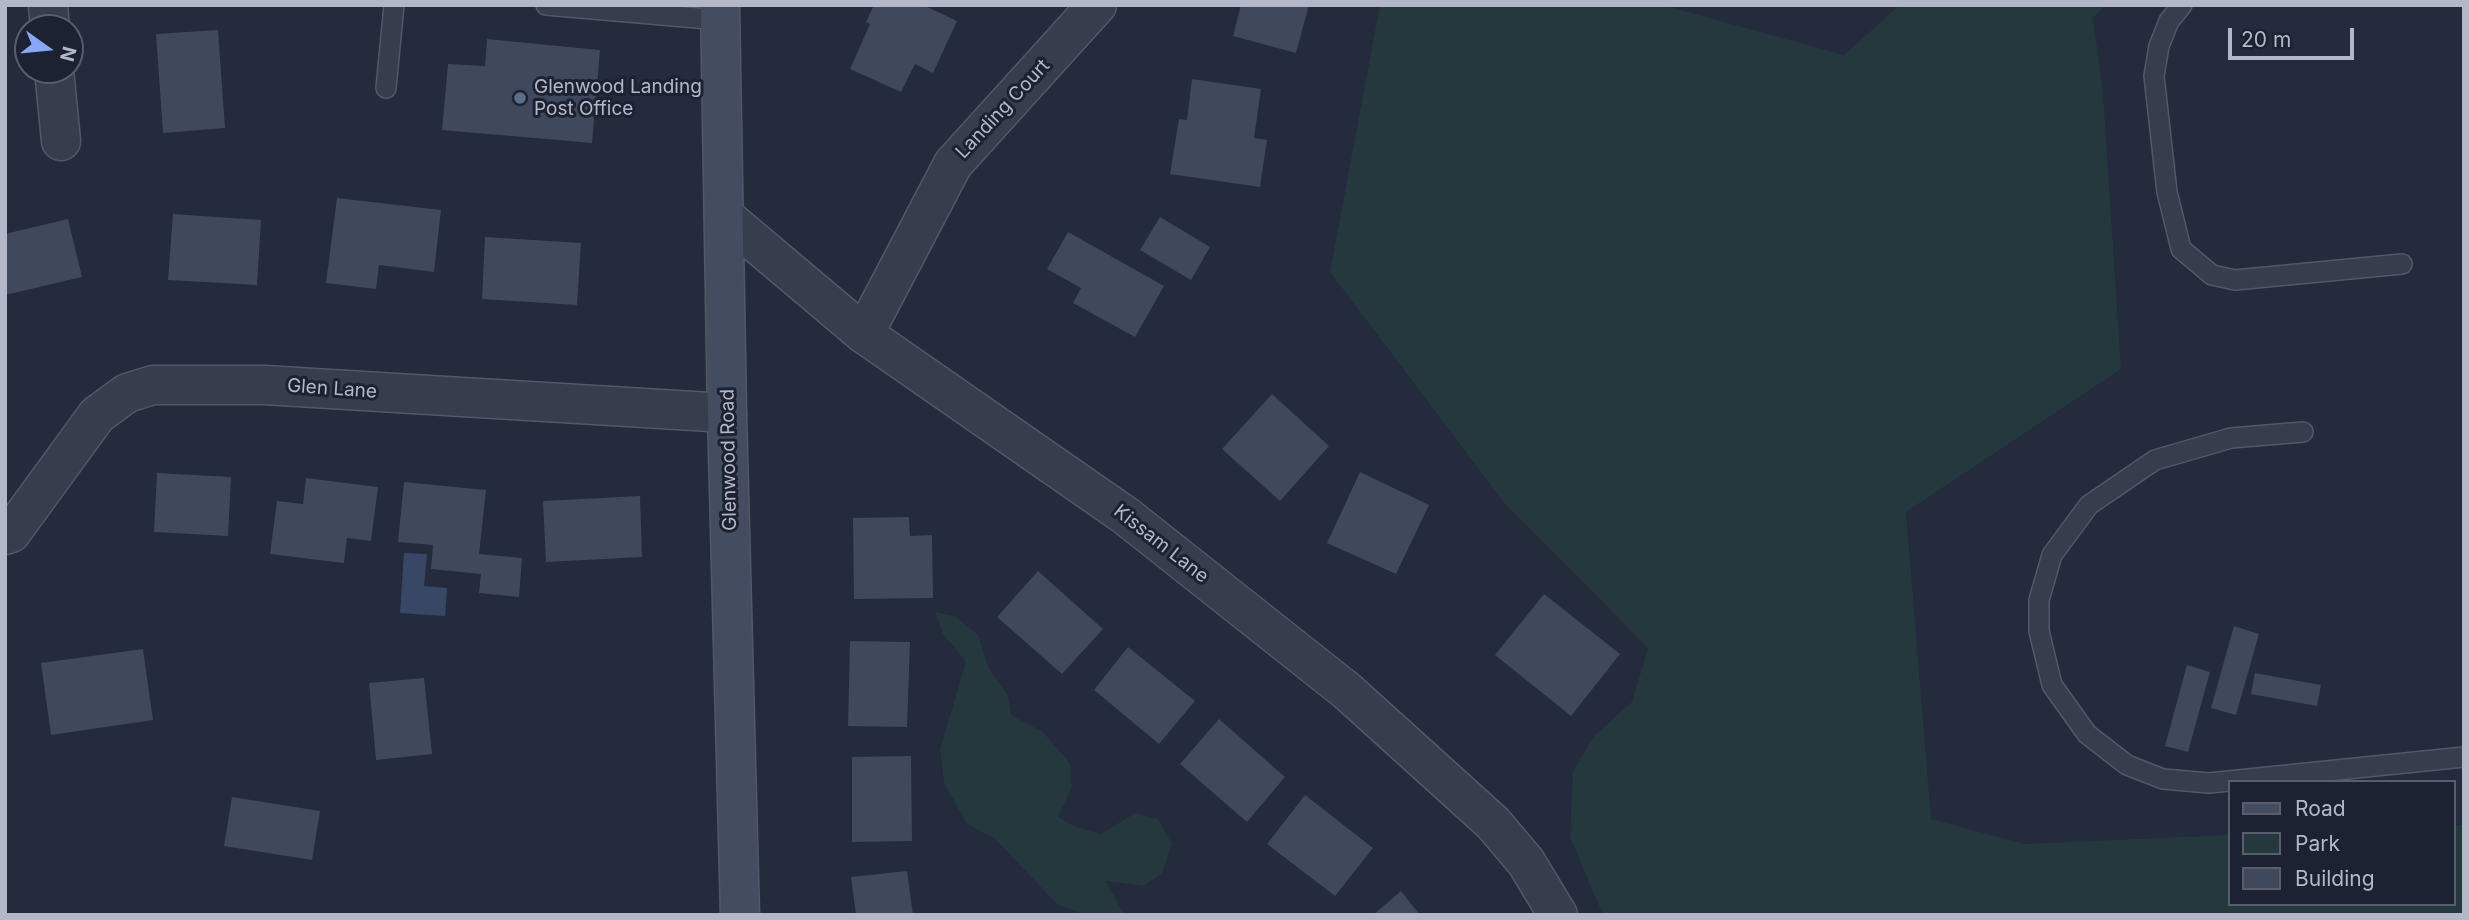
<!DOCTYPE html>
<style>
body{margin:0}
#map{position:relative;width:2469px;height:920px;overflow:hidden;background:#232b3c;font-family:Inter,sans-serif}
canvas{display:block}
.frame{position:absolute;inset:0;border:7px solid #b2b8c7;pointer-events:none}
.legend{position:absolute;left:2228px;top:780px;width:228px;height:126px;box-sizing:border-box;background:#1c2231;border:2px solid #585e6d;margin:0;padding:9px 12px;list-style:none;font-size:21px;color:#b2b8c7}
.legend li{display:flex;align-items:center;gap:14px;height:35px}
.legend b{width:35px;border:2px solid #585e6d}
.north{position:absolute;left:14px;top:14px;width:70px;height:70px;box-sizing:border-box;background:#1c2231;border:2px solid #585e6d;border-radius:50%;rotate:105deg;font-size:19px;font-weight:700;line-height:28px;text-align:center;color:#b2b8c7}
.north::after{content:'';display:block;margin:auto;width:24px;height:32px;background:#87a8f7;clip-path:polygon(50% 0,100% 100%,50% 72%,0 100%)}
.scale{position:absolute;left:2228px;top:28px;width:126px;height:32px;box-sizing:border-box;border:4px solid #b2b8c7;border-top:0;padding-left:9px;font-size:21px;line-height:24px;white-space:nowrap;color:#b2b8c7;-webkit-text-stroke:5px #1c2231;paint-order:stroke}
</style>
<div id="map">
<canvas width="2469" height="920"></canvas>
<div class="frame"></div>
<ul class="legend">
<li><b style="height:9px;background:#444c5f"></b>Road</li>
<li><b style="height:19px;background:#25383d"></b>Park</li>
<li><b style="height:19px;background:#3f495b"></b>Building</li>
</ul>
<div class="north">N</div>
<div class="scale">20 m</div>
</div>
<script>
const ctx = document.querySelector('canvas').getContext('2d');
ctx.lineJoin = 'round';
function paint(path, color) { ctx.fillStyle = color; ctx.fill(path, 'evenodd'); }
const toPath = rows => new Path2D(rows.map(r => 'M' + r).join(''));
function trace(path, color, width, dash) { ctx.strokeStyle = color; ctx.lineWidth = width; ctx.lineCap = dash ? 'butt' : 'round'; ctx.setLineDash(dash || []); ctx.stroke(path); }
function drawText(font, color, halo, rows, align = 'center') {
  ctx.font = font + ' Inter,sans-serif'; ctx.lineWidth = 6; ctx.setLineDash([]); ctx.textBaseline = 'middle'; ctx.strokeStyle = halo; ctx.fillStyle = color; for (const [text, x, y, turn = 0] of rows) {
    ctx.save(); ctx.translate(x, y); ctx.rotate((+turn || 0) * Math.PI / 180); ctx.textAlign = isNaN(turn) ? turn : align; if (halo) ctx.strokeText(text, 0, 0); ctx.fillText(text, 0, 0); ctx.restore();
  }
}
paint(toPath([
 [1380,5,1662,5,1844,55,1900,5,2105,5,2093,18,2103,93,2121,369,1906,512,1931,819,2025,844,2229,835,2229,904,2453,904,2453,825,2464,825,2464,915,1603,915,1570,837,1573,771,1595,735,1632,702,1648,648,1506,505,1330,272],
 [935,612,955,616,978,635,988,667,1008,696,1011,715,1043,732,1070,763,1072,787,1058,817,1076,827,1101,834,1135,813,1158,819,1172,844,1162,873,1144,886,1106,881,1124,915,1085,915,1057,904,996,840,966,823,944,782,940,749,966,662,943,634]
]), '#25383d');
paint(toPath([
 [404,553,427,554,424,586,447,588,445,616,400,613]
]), '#384765');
paint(toPath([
 [874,5,923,5,957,21,933,73,915,64,901,92,850,69,870,24,866,22],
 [1241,5,1309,5,1296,53,1233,36],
 [218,30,225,128,163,133,156,34],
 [487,39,600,50,592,143,442,130,448,64,485,66],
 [1192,79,1261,89,1254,138,1267,140,1260,187,1170,174,1179,119,1187,120],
 [337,198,441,210,434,272,379,265,376,289,326,283],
 [173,214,261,220,257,285,168,280],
 [1160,217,1210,247,1191,280,1140,250],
 [68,219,82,277,5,295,5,234],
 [1068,232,1164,286,1135,337,1073,303,1081,288,1047,269],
 [485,237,581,243,577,305,482,299],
 [1272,394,1329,446,1280,501,1222,449],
 [1360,472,1429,505,1396,574,1327,543],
 [157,473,231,477,228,536,154,532],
 [306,478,378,487,371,541,347,538,344,563,270,554,277,501,303,504],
 [404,482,486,490,479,554,522,558,519,597,479,593,481,574,431,569,433,545,398,542],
 [640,496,642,557,546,562,543,501],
 [909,517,910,536,932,535,933,598,854,599,853,518],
 [1038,571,1103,629,1062,674,997,617],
 [1544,594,1620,654,1571,716,1495,655],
 [2234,626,2259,634,2236,715,2211,708],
 [850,641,910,642,907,727,848,726],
 [1128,647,1195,701,1159,744,1094,690],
 [143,649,153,720,51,735,41,663],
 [2187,665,2210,672,2188,752,2165,746],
 [2255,673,2321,685,2317,706,2251,694],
 [424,678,432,754,376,760,369,683],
 [1219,719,1285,777,1247,822,1180,764],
 [911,756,912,841,852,842,852,757],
 [1305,795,1373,848,1335,896,1267,844],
 [232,797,320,811,312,860,224,846],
 [907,871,913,915,856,915,851,877],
 [1401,891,1420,915,1373,915]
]), '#3f495b');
const service = toPath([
 [546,5,720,20],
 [2182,5,2169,21,2159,46,2154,76,2167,192,2181,249,2212,275,2235,280,2402,264],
 [386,88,394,5],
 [2303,432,2231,438,2155,460,2089,505,2052,555,2039,600,2039,631,2052,685,2087,734,2127,765,2163,779,2209,783,2464,757]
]);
const minor = toPath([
 [48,5,50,28],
 [54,70,61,141],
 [864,334,953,164,1097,5],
 [5,535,11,533,97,415,127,393,153,385,264,385,727,413]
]);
const tertiary = toPath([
 [724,216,864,334,1126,516,1347,691,1493,823,1526,862,1558,915]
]);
const secondary = toPath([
 [720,5,727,413,740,915]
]);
trace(service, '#525867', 22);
trace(minor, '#525867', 41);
trace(tertiary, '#525867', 41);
trace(secondary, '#525867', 41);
trace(service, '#363d4c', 19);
trace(minor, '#363d4c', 38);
trace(tertiary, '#363d4c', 38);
trace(secondary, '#444c5f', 38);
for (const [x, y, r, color] of [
 [520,98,7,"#5c6f8a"]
]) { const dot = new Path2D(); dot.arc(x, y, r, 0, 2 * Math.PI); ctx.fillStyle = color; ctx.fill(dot); trace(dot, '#1c2231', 2.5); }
drawText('19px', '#b2b8c7', '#1c2231', [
 ["Glenwood Landing",534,87],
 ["Post Office",534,109]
], 'left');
drawText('19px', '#b2b8c7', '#1c2231', [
 ["Landing Court",1003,109,-47],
 ["Glen Lane",332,389,4],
 ["Glenwood Road",729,460,-91],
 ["Kissam Lane",1161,544,38]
]);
</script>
